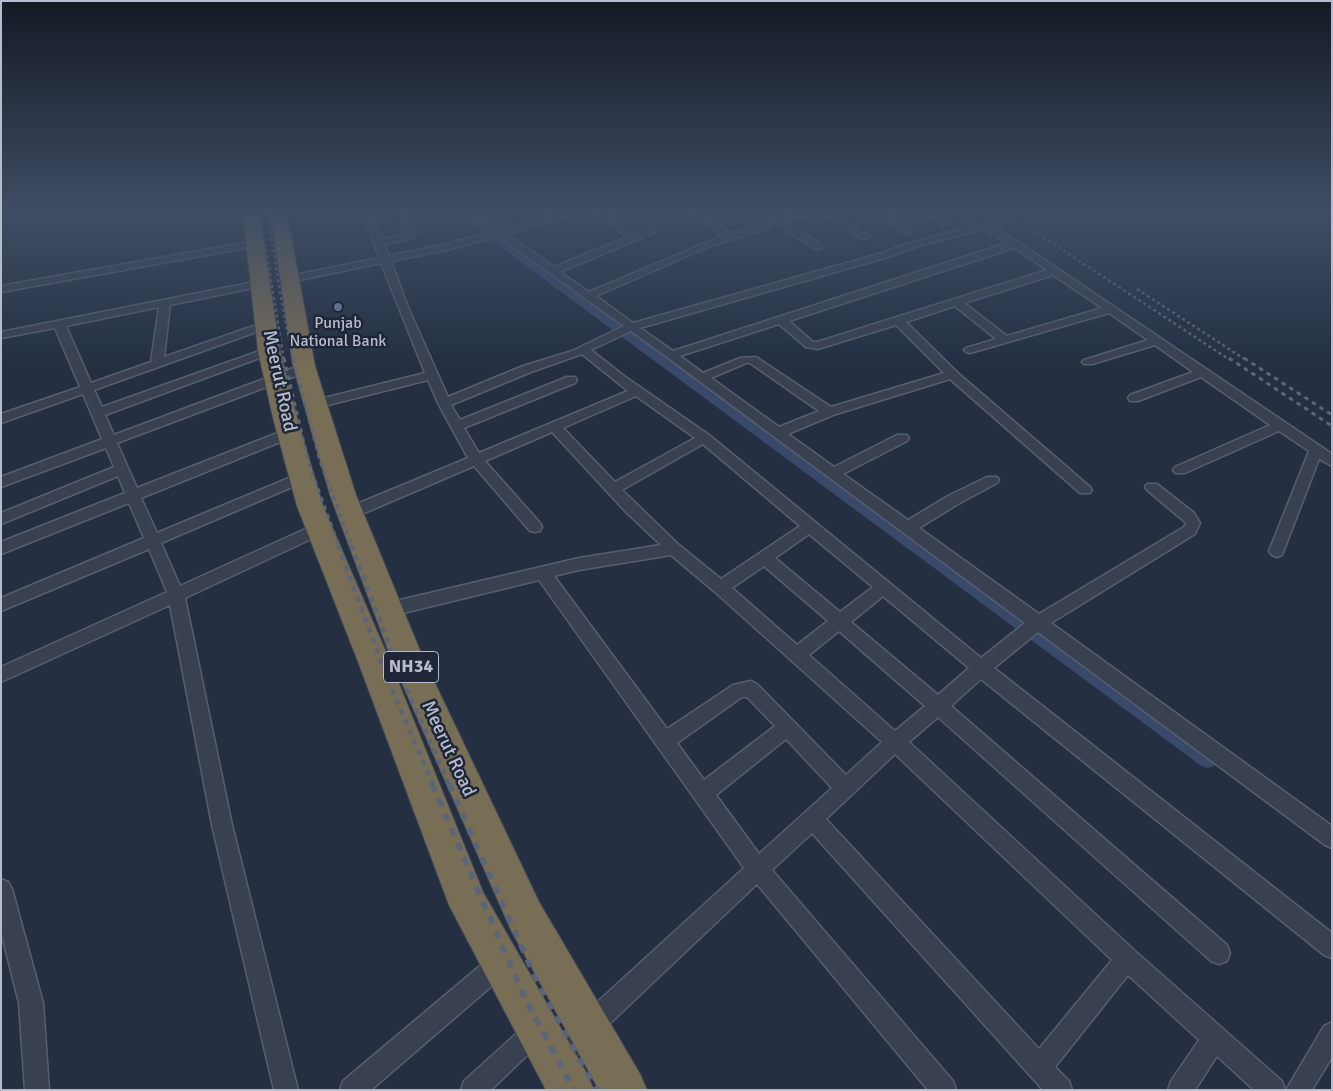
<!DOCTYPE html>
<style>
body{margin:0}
#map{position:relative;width:1333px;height:1091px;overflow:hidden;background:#242f42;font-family:Signika,sans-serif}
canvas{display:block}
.frame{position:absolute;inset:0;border:2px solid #b6bccc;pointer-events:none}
</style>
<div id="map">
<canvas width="1333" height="1091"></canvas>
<div class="frame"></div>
</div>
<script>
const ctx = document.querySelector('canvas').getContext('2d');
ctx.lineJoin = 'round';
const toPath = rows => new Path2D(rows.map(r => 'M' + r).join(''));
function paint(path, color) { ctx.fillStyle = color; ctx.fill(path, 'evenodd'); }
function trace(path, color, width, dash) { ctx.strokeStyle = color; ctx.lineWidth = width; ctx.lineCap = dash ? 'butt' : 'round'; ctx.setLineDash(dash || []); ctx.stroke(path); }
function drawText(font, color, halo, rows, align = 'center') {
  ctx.font = font + ' Signika,sans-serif'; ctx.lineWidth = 5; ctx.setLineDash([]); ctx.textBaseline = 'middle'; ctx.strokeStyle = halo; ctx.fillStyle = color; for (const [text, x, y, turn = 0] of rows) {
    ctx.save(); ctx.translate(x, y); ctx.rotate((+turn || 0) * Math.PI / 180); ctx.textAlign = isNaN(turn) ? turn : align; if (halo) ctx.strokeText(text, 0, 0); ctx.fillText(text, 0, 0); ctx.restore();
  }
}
paint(toPath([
 [456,214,468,214,1216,751,1219,758,1216,765,1208,768,1200,765,456,214]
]), '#38496a');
const street = toPath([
 [363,214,372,214,382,239,406,234,400,219,405,216,410,219,416,233,415,236,413,238,384,245,389,256,450,243,492,232,469,214,479,214,501,229,558,214,572,214,571,216,507,234,554,267,627,237,596,214,606,214,635,234,649,228,655,228,655,232,560,272,589,292,722,236,693,214,703,214,731,233,772,221,763,214,773,214,781,219,799,214,814,214,787,223,821,245,821,249,815,249,778,225,708,247,596,296,633,323,882,253,909,243,986,223,996,227,1332,454,1332,466,1319,459,1282,555,1277,557,1272,555,1269,551,1309,451,1279,431,1185,473,1175,473,1173,470,1175,467,1270,425,1201,377,1138,401,1130,401,1128,398,1130,395,1193,372,1155,345,1092,364,1084,364,1082,362,1084,360,1148,340,1109,313,970,353,966,352,964,350,966,348,996,339,955,306,906,322,960,375,1090,487,1092,490,1090,493,1080,493,950,379,833,415,788,434,834,467,897,435,907,435,909,438,907,441,843,474,908,520,948,496,987,477,997,477,999,480,997,483,958,504,919,528,1039,614,1184,527,1186,523,1184,521,1147,490,1145,487,1147,484,1157,484,1194,513,1200,523,1195,534,1051,623,1332,826,1332,848,1325,845,1038,632,994,668,1332,933,1332,958,1324,955,981,679,951,706,1227,945,1230,953,1227,961,1219,964,1211,961,938,717,909,742,1135,951,1282,1081,1285,1090,1254,1090,1217,1056,1195,1090,1168,1090,1171,1081,1199,1040,1128,975,1055,1067,1069,1081,1072,1090,1043,1090,812,833,772,870,953,1081,956,1090,928,1090,757,884,564,1067,555,1070,546,1067,543,1058,546,1049,744,868,539,580,387,617,381,615,379,610,381,605,387,603,579,558,661,545,626,512,552,432,485,461,540,523,542,527,540,531,535,532,530,531,474,466,355,517,350,518,345,517,343,513,345,509,468,458,438,403,428,380,316,408,310,404,312,401,425,373,381,263,290,282,285,279,290,276,379,258,363,214],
 [985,229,1007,243,673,351,640,328,888,257,915,247,985,229],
 [498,236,624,326,572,351,523,366,448,397,407,305,391,261,451,249,498,236],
 [1014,248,1047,270,817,342,813,342,789,321,1014,248],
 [1053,275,1102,308,1007,336,964,303,1053,275],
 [779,324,806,347,818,349,896,325,944,373,831,407,756,357,740,358,703,373,680,356,779,324],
 [631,331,667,357,1025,623,981,658,709,435,624,376,591,350,631,331],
 [582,354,628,391,479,453,464,428,575,383,577,380,575,377,567,377,460,420,451,405,531,372,582,354],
 [746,363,750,363,819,411,779,427,711,378,746,363],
 [636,396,695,438,615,482,563,428,636,396],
 [703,444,800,526,721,579,679,545,622,490,703,444],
 [809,534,873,587,840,612,775,558,809,534],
 [671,555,715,592,882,742,846,775,757,684,751,681,733,685,667,729,554,576,579,570,671,555],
 [764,566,828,621,797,645,732,588,764,566],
 [883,596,969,668,938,695,851,622,883,596],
 [839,631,925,706,895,731,809,655,839,631],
 [742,697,747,697,775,726,704,780,677,743,742,697],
 [786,739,832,788,759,854,716,795,786,739],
 [895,754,1112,960,1039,1049,826,819,895,754],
 [823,214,834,214,870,237,868,239,862,239,823,214],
 [875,214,886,214,912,231,910,233,904,233,875,214],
 [927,214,938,214,952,223,947,226,944,225,927,214],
 [254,241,257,242,257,246,1,292,1,286,254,241],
 [259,281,264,284,263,286,170,305,164,357,262,323,270,323,272,325,270,327,94,390,102,407,265,349,269,348,275,351,273,353,105,415,114,435,301,365,305,364,311,368,309,371,117,443,137,488,285,430,290,429,296,433,295,436,141,498,157,533,296,475,301,473,306,475,308,478,306,481,161,543,180,586,314,525,319,524,324,525,326,529,324,533,185,598,232,825,298,1090,274,1090,212,825,170,605,1,682,1,667,167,592,149,549,1,611,1,598,144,538,129,503,1,554,1,542,125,493,118,476,1,524,1,513,114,467,106,448,1,487,1,477,102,439,83,394,1,423,1,414,80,387,55,328,1,338,1,332,259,281],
 [159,307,151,362,91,383,66,326,159,307],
 [1,879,8,882,12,889,43,1003,49,1090,25,1090,19,1003,1,931,1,879],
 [501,952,509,955,512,963,509,971,371,1090,340,1090,343,1081,493,955,501,952],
 [536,1019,544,1023,548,1031,544,1039,491,1090,461,1090,464,1081,528,1023,536,1019],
 [1332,1022,1332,1057,1312,1090,1286,1090,1324,1026,1332,1022]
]);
const highway = toPath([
 [243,214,259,214,280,351,297,418,323,506,389,659,483,892,587,1074,594,1090,546,1090,449,905,357,659,297,506,273,418,258,351,243,214],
 [271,214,287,214,315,366,356,495,423,658,539,902,640,1074,647,1090,599,1090,511,930,391,658,330,495,293,366,271,214]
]);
trace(street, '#575f6f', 3);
trace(highway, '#414959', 2);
paint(street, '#394151');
paint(highway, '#786d55');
trace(toPath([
 [260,214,284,360],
 [268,214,280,292,293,360],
 [1008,214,1230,360],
 [1137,289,1246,360]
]), '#5b6579', 2.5, [3, 3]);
trace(toPath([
 [284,358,309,464,339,546],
 [293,358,320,461,352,546],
 [1229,358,1332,426],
 [1244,358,1332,415]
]), '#5b6579', 3, [4.5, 4.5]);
trace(toPath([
 [338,545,388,680,433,785],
 [351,545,400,674,449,785]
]), '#5b6579', 4.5, [5.5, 5.5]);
trace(toPath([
 [432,784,525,999,574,1090],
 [449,784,540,988,597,1090]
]), '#5b6579', 5.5, [8, 8]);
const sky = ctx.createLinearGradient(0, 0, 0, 367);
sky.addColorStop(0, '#141a24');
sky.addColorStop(0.58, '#3f4d65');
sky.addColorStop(1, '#3f4d6500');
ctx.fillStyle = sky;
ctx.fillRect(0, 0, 1333, 367);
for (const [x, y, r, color] of [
 [338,307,5,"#5c6f8a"]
]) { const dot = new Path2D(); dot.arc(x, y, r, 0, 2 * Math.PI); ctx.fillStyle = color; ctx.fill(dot); trace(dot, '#1e2637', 2); }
drawText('16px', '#b6bccc', '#1e2637', [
 ["Punjab",338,324],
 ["National Bank",338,342]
]);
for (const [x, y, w] of [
 [411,667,55]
]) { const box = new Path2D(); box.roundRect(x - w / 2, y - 15.5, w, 31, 4); ctx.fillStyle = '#1e2637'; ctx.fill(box); trace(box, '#b6bccc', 1); }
drawText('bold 18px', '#b6bccc', null, [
 ["NH34",411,667]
]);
drawText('19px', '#b6bccc', '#1e2637', [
 ["Meerut Road",279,381,78],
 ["Meerut Road",448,749,65]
]);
</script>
